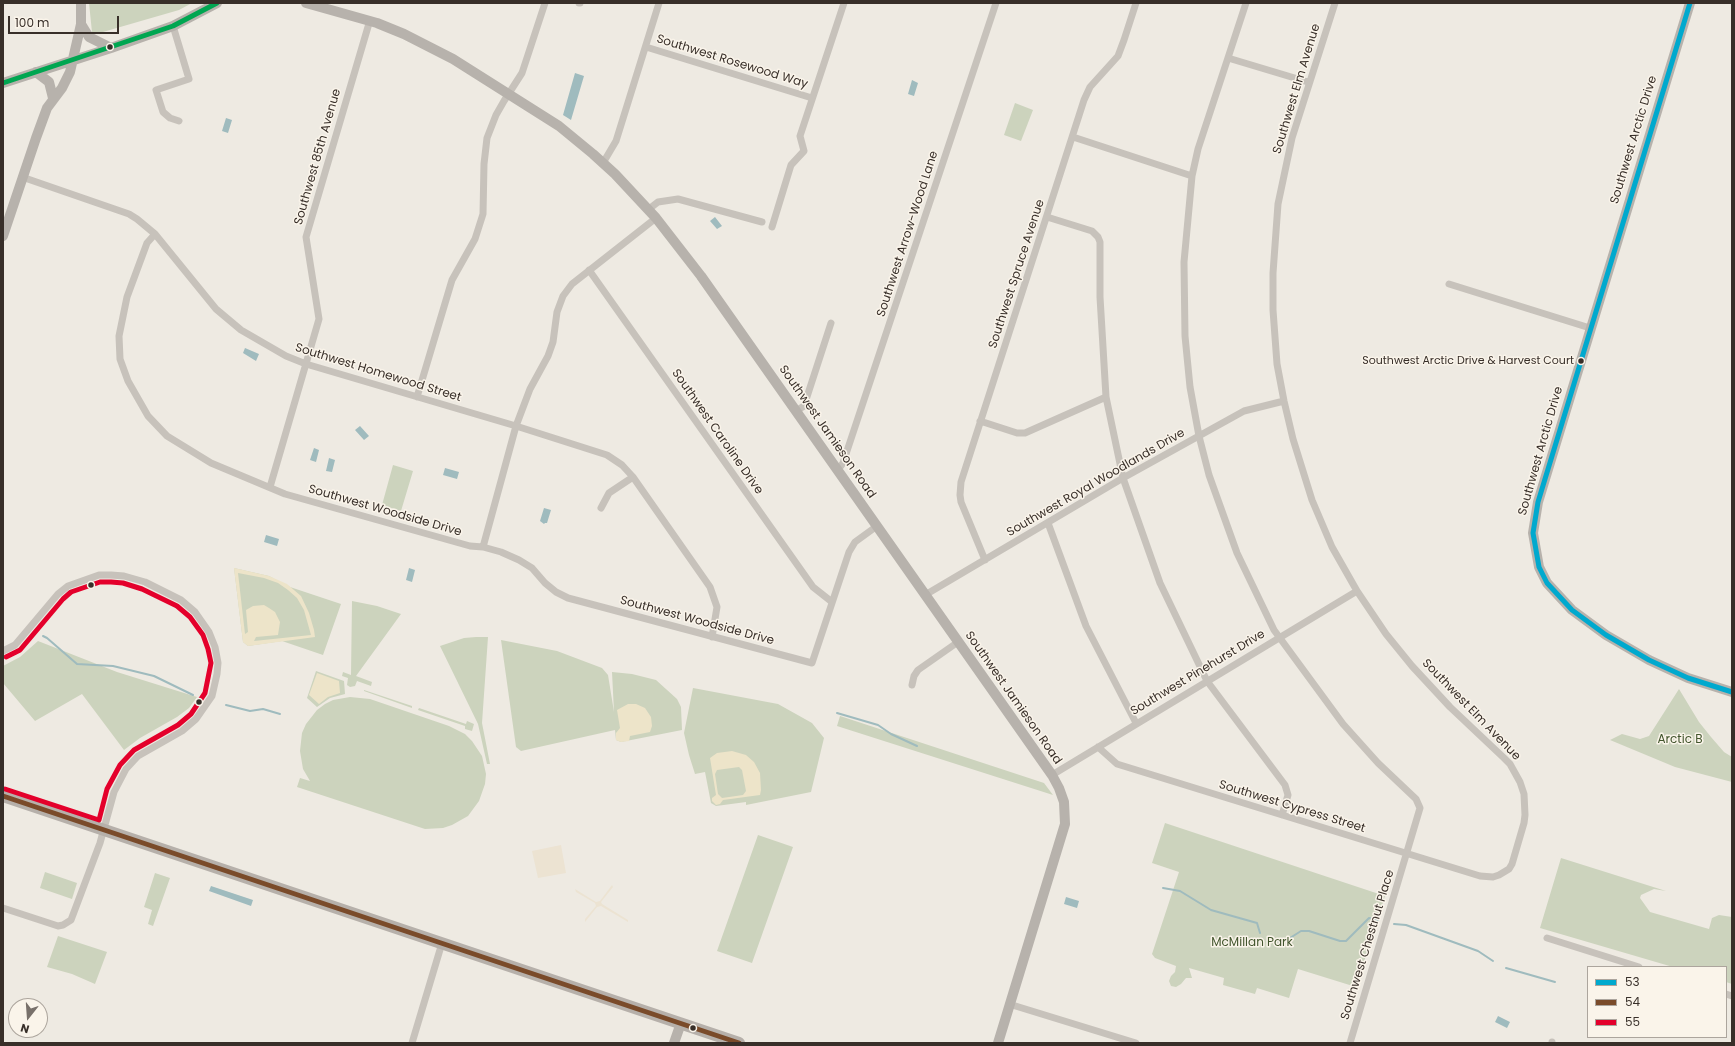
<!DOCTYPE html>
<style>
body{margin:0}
#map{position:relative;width:1735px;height:1046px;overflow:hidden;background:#eeeae2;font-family:Poppins,sans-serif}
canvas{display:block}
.frame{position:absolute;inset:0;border:4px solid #382f29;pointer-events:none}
.legend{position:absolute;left:1587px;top:966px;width:140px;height:72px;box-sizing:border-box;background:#faf4ea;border:1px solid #aca59d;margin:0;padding:5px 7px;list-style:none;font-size:12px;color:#382f29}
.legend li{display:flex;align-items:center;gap:8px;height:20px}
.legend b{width:20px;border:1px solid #aca59d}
.north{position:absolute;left:8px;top:998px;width:40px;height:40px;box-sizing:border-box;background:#faf4ea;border:1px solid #aca59d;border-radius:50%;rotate:197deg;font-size:11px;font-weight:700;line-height:16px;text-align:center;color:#382f29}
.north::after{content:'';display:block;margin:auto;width:14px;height:18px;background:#78706a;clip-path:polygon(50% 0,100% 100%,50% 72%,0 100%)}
.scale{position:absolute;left:8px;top:16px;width:111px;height:18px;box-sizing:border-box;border:2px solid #382f29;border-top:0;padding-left:5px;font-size:12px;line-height:14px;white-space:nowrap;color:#382f29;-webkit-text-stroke:3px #faf4ea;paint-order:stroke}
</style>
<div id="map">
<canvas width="1735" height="1046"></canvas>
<div class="frame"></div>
<ul class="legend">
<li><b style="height:5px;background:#00a9ce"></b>53</li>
<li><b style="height:5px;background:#7a4b2a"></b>54</li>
<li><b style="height:5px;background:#e4002b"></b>55</li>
</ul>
<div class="north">N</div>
<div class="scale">100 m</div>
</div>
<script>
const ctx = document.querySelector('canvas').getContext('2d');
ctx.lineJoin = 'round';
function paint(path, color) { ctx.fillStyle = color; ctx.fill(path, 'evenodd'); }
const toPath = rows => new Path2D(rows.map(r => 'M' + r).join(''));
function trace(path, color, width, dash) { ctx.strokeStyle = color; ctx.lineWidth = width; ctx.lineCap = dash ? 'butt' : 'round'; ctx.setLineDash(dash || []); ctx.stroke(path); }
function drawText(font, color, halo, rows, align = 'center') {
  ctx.font = font + ' Poppins,sans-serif'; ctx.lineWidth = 3; ctx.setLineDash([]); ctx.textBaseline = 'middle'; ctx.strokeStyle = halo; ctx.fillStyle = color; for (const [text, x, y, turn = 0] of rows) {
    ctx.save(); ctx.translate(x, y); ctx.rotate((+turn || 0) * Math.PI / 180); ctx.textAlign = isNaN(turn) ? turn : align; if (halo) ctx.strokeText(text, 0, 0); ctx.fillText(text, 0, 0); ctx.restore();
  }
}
paint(toPath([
 [89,3,192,3,179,10,96,34,92,32],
 [1015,103,1033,110,1021,141,1004,135],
 [393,465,413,471,401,511,382,505],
 [234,568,269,576,290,587,341,604,323,655,282,641,248,646,243,642],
 [352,601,377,606,401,614,356,676,372,682,371,686,357,681,355,686,350,687,347,685,348,678,342,676,343,672,351,675],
 [476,637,488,637,482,723,490,764,487,764,478,724,440,646,464,638],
 [501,640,557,651,602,668,608,675,614,712,612,672,632,674,656,680,677,699,681,707,682,730,621,742,616,740,615,730,521,751,516,747],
 [38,641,117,672,197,697,189,708,177,717,140,738,124,750,82,694,35,721,3,683,3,666,20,657],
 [316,671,344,681,345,694,330,698,317,707,307,698],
 [693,688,778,704,812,723,824,738,811,792,746,805,746,802,716,806,711,803,705,772,695,774,689,755,684,733],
 [1679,689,1699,722,1711,737,1724,752,1732,757,1732,782,1675,767,1610,740,1622,734,1640,739,1649,736],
 [364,690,412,706,412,708,364,691],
 [350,697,370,699,449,726,465,734,472,741,482,756,486,774,485,784,479,801,468,816,452,825,443,828,425,829,297,787,300,778,310,781,303,769,300,751,302,733,306,724,317,710,325,704,333,700],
 [419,708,466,724,467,721,474,724,472,731,465,729,465,726,418,710],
 [840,716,1044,783,1053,795,837,726],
 [1165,823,1385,896,1356,987,1298,969,1289,998,1257,988,1255,994,1223,985,1224,978,1189,968,1192,978,1186,978,1181,984,1176,987,1171,986,1169,981,1171,976,1175,972,1176,966,1155,958,1152,954,1179,872,1152,863],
 [758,835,793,847,752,963,717,951],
 [1561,858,1666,891,1654,889,1641,895,1640,898,1650,912,1709,929,1712,918,1719,915,1732,917,1732,984,1726,982,1726,967,1673,967,1540,928],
 [45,872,77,883,72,899,40,888],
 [155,873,170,878,153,926,148,924,152,910,144,907],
 [58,936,107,952,95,984,72,974,47,967]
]), '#ccd3bd');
paint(toPath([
 [234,568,269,576,287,584,301,596,309,613,314,630,315,637,248,646,243,642],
 [238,573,264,578,278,583,288,590,297,598,304,610,311,635,254,641,256,637,278,635,280,622,275,612,269,608,264,605,253,606,246,610,248,632,245,634],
 [317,673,339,681,340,693,328,697,319,704,309,695],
 [628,704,636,704,645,708,651,717,652,726,650,732,630,736,629,741,621,742,616,740,616,733,620,728,617,710],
 [732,751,746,755,754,762,760,773,761,790,760,795,723,800,720,804,716,805,712,801,712,798,716,795,710,758,717,753],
 [739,767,742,770,746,791,743,795,722,798,718,794,715,774,717,770]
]), '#ede4c9');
paint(toPath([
 [561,845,566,873,538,878,532,851],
 [612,885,613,887,601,902,602,904,628,920,628,922,601,906,597,907,585,922,585,919,596,906,595,903,576,892,575,889,596,902,600,901]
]), '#ece3d2');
paint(toPath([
 [575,73,584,76,571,120,563,115],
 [912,80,918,83,914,96,908,94],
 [226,118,232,120,228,133,222,131],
 [715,217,722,226,717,229,710,221],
 [245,348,259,354,256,361,243,353],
 [360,426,369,436,364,440,355,430],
 [314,448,319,450,316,462,310,460],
 [329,458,335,460,332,472,326,471],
 [445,468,459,472,457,479,443,475],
 [544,508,551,510,547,523,545,523,544,524,540,521],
 [266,535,279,539,277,546,264,542],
 [409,568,415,570,412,582,406,580],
 [211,886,253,900,251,906,209,891],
 [1066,897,1079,901,1077,908,1064,904],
 [1498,1016,1510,1022,1507,1028,1495,1022]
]), '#9fbbbe');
trace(toPath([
 [43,636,47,638,77,664,113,666,154,676,193,695],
 [226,705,250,711,263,709,280,714],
 [837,713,878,725,891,734,917,746],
 [1163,888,1180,891,1211,910,1257,923,1260,933],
 [1394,924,1406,925,1478,951,1493,961],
 [1268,939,1282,942,1290,938,1301,931,1309,931,1340,941,1346,941,1369,918,1378,920],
 [1506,968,1555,982]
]), '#9fbbbe', 2);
trace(toPath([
 [579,3,580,3],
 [1246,3,1198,149,1192,176,1184,262,1185,336,1190,387,1199,436,1209,475,1237,553,1274,630,1343,724,1378,763,1416,799,1420,808,1350,1043],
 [173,26,189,79,156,90,163,112,170,118,179,121],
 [646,47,812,98],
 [1228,58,1308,82],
 [1073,137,1192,176],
 [603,163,616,141,659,3],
 [22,177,129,214,137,219,155,234,216,309,241,330,286,356,306,364,516,426,607,455,622,465,633,477,710,587,717,607,712,637],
 [649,209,658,202,678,199,762,222],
 [1047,217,1092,231,1098,237,1100,242,1100,297,1106,397,1123,478,1160,583,1207,681,1285,785,1288,795,1282,815],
 [772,227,791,165,804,151,800,136,844,3],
 [155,234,147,243,127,297,119,336,120,359,128,381,148,416,167,436,211,463,285,494,470,546,483,547,501,552,519,560,532,568,545,583,556,592,568,598,812,663,849,552,855,542,877,526],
 [589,270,813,587,832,602],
 [1449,284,1590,328],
 [417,397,452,280,475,239,483,214,484,164,487,138,496,115,504,101,522,73,545,3],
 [796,411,804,406,831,323],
 [980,421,1017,433,1025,433,1106,397],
 [838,470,843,463,996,3],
 [270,487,319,319,306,237,370,20],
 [601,508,609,493,633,477],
 [1048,523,1086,626,1136,723],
 [483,547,516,426,530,389,548,356,553,342,557,312,563,296,572,284,656,218],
 [985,560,961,502,960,495,961,482,1084,100,1090,87,1118,56,1124,40,1136,3],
 [925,595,1123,478,1244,411,1284,401],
 [3,651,15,645,58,594,68,586,99,575,111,575,124,576,145,582,181,600,195,612,209,632,215,647,218,663,217,674,212,696,196,719,182,731,138,756,126,769,114,792,100,843,71,920,63,925,58,926,3,908],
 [912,685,914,676,918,670,958,642],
 [1098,747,1117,764,1480,876,1493,877,1499,875,1509,869,1512,864,1524,823,1525,815,1524,794,1520,782,1510,764,1504,758,1450,707,1412,666,1386,634,1357,591,1332,547,1312,500,1293,439,1284,401,1277,364,1273,310,1273,273,1278,204,1292,138,1335,3],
 [1052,775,1357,591],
 [1547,938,1639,967],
 [1726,994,1732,996],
 [1009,1004,1136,1043],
 [412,1043,442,943],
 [1552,1043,1552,1042]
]), '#c7c2bb', 7);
trace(toPath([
 [306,3,377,23,404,34,453,59,559,126,593,154,615,174,656,218,701,276,1052,775,1059,788,1064,802,1065,824,998,1043],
 [1690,3,1538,502,1533,533,1539,567,1547,583,1572,610,1606,635,1649,660,1688,678,1732,692],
 [81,24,89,37,111,48],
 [36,72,49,82,53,98],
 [3,83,111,48,173,26,217,3],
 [3,236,36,138,47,108,62,88,70,72,81,24,81,3],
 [674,1043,681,1023]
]), '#b7b2ac', 10);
trace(toPath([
 [3,796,739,1043]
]), '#b6b0aa', 12);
trace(toPath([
 [1690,3,1538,502,1533,533,1539,567,1547,583,1572,610,1606,635,1649,660,1688,678,1732,692]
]), '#00a9ce', 5);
trace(toPath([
 [3,796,739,1043]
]), '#7a4b2a', 5);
trace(toPath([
 [5,789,99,820,107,789,120,765,134,750,178,725,191,714,205,693,211,663,208,649,203,635,190,617,177,606,142,589,123,583,111,582,100,582,71,592,63,599,20,650,6,657]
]), '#e4002b', 5);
trace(toPath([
 [3,83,173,26,217,3]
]), '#00a651', 5);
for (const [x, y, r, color] of [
 [110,47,3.5,"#382f29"],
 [1581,361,3.5,"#382f29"],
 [91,585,3.5,"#382f29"],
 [199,702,3.5,"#382f29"],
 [693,1028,3.5,"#382f29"]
]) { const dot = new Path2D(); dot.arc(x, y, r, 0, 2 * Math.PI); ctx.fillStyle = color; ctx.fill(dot); trace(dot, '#faf4ea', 1.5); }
drawText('11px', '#382f29', '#faf4ea', [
 ["Southwest Arctic Drive & Harvest Court",1574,361]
], 'right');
drawText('12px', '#382f29', '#faf4ea', [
 ["Southwest Rosewood Way",732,62,17],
 ["Southwest Elm Avenue",1297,89,-73],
 ["Southwest Arctic Drive",1634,140,-73],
 ["Southwest 85th Avenue",318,157,-74],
 ["Southwest Arrow-Wood Lane",908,234,-72],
 ["Southwest Spruce Avenue",1017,274,-72],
 ["Southwest Homewood Street",378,373,17],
 ["Southwest Caroline Drive",717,432,55],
 ["Southwest Jamieson Road",827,432,55],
 ["Southwest Arctic Drive",1541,451,-74],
 ["Southwest Royal Woodlands Drive",1096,483,-30],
 ["Southwest Woodside Drive",385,511,16],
 ["Southwest Woodside Drive",697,621,15],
 ["Southwest Pinehurst Drive",1198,673,-31],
 ["Southwest Jamieson Road",1013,698,55],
 ["Southwest Elm Avenue",1471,710,46],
 ["Southwest Cypress Street",1292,807,17],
 ["Southwest Chestnut Place",1368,945,-73]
]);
drawText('12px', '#42552d', '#faf4ea', [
 ["Arctic B",1680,740],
 ["McMillan Park",1252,943]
]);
</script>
